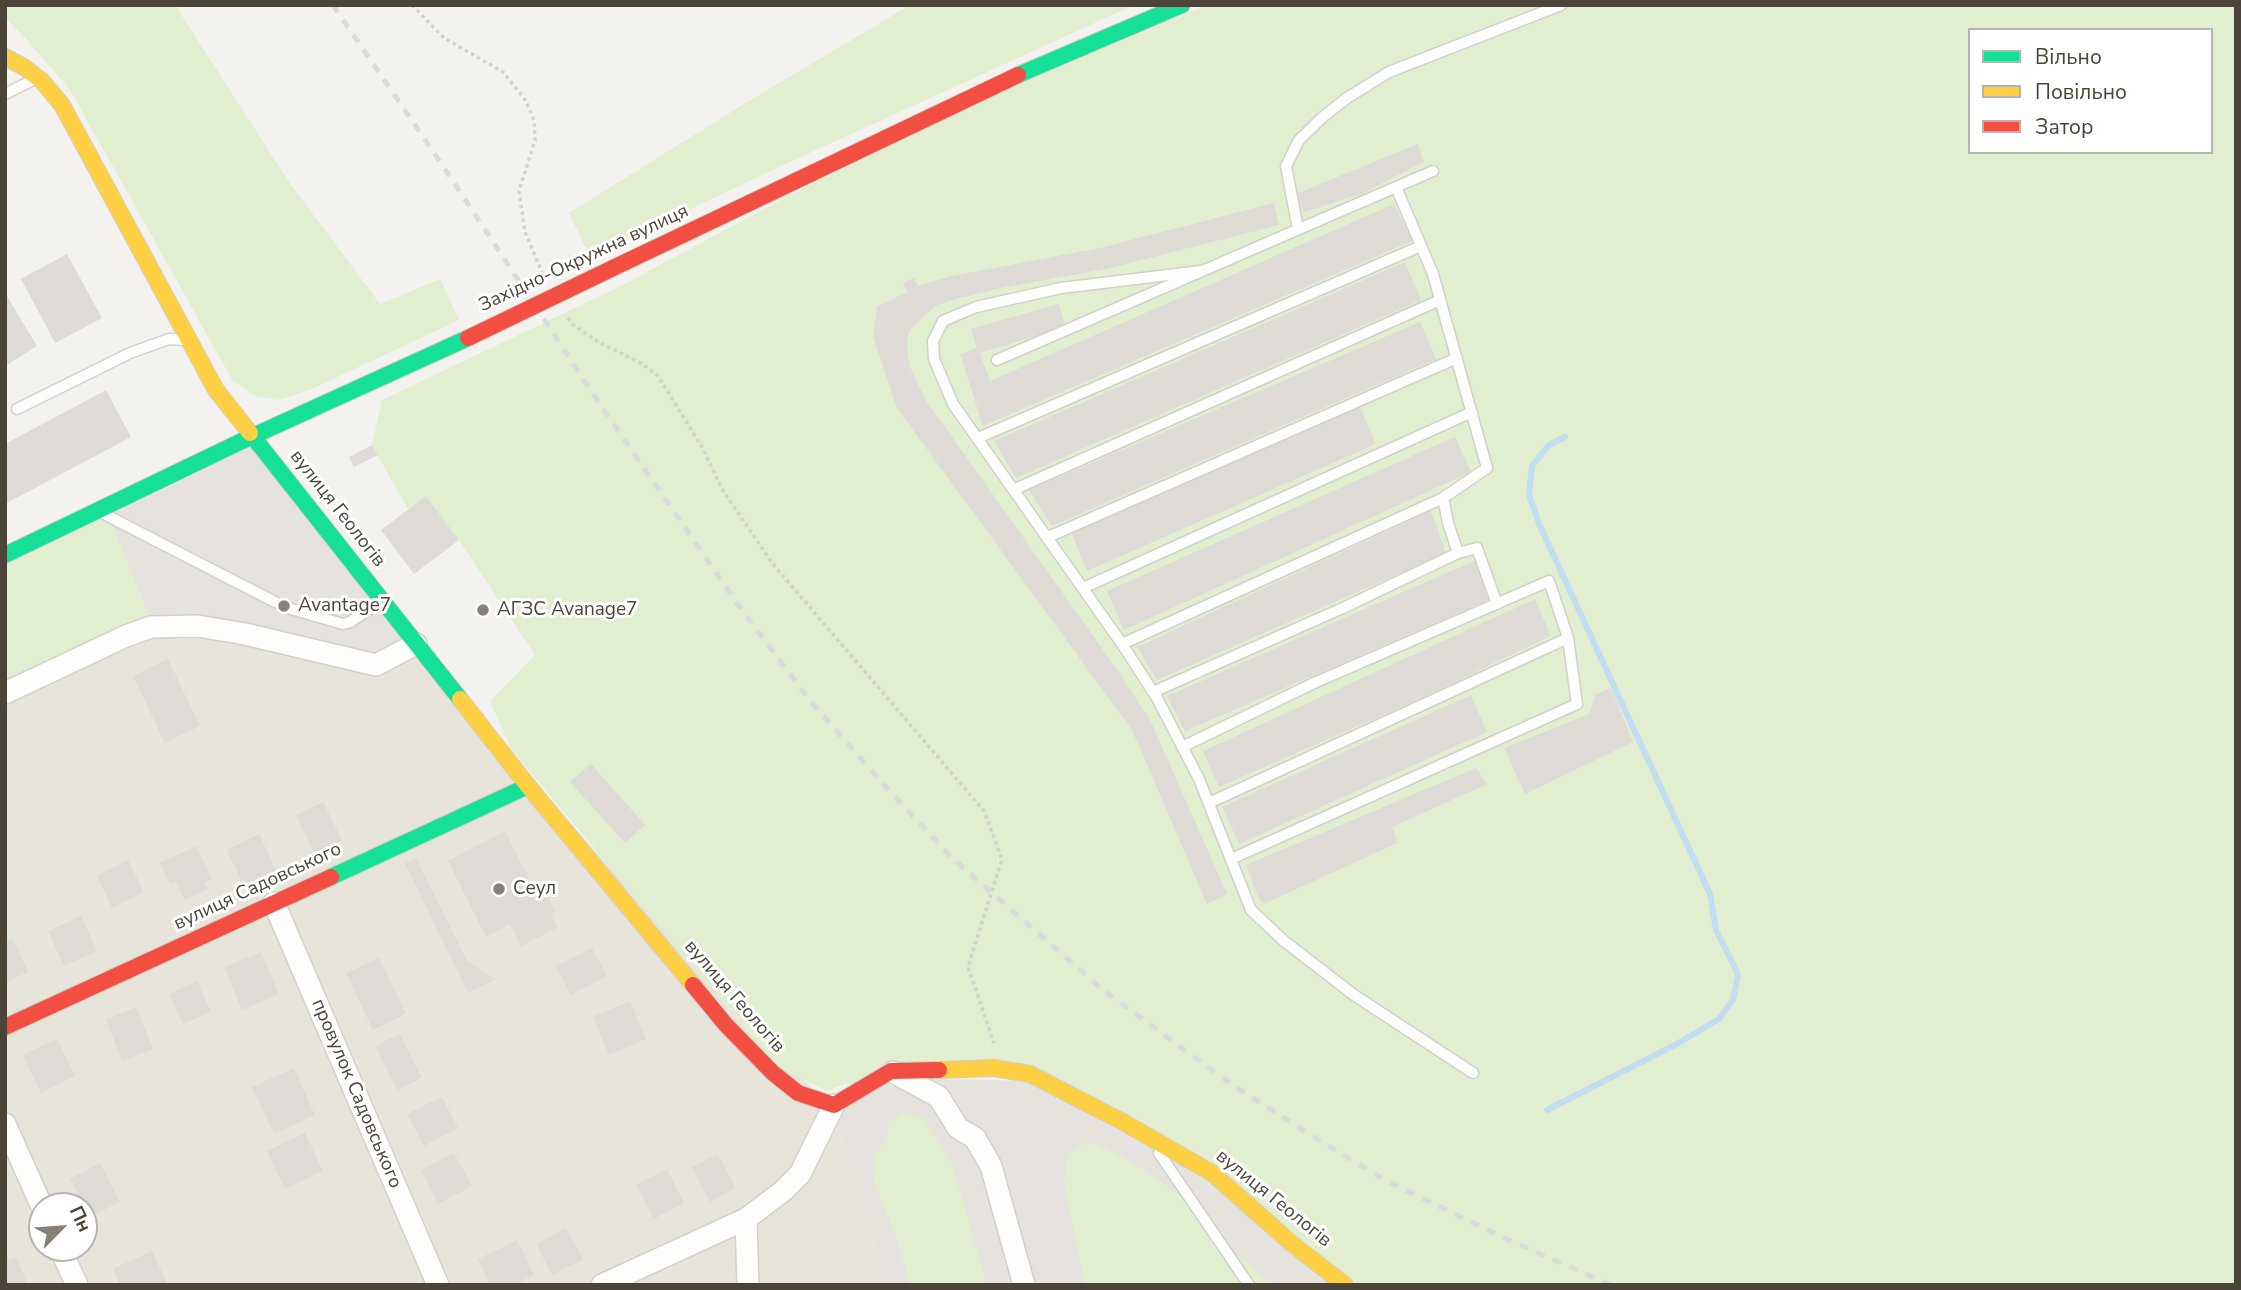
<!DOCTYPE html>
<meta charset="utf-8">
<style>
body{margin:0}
#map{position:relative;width:2241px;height:1290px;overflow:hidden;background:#f4f2ee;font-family:"Nunito Sans",sans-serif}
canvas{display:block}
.frame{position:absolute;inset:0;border:7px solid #4b4439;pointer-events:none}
.legend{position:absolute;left:1968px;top:28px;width:245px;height:126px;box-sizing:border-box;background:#fff;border:2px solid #b7b4b0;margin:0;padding:9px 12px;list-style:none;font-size:21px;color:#4b4439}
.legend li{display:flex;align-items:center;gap:14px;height:35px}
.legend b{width:35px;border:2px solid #b7b4b0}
.north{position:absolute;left:28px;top:1192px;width:70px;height:70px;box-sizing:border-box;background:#fff;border:2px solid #b7b4b0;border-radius:50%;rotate:65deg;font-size:19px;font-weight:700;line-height:28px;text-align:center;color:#4b4439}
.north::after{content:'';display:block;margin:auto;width:24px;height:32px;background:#868178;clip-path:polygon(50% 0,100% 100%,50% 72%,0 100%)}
</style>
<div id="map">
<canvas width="2241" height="1290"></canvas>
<div class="frame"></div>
<ul class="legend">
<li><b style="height:9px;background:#16e098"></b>Вільно</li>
<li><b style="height:9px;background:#ffcf43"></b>Повільно</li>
<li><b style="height:9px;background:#f24e42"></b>Затор</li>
</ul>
<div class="north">Пн</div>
</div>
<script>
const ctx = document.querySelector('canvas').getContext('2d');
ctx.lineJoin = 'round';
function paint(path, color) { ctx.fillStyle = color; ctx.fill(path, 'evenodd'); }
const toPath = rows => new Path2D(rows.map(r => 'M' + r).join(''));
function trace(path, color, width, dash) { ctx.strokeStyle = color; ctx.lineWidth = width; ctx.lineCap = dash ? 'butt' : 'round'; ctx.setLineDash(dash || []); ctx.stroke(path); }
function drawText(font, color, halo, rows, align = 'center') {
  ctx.font = font + ' "Nunito Sans",sans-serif'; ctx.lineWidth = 6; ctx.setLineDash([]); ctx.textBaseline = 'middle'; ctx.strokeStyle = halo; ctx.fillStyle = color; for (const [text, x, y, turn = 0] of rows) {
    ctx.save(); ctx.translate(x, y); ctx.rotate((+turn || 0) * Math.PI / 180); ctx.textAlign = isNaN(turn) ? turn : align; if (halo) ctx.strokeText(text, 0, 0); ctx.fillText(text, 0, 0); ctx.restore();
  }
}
paint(toPath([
 [150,619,404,641,834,1113,887,1285,5,1285,5,685],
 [42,1206,84,1206,84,1248,42,1248]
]), '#e7e4dc');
paint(toPath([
 [251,447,404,641,375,656,150,619,108,516],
 [893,1078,1028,1081,1208,1179,1335,1285,887,1285,834,1113]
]), '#e6e2de');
paint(toPath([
 [5,5,175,5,291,185,380,304,440,279,459,320,314,388,279,400,257,397,233,381,70,90,28,41,5,18],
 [910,5,1134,5,781,166,590,257,569,213,739,107],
 [1207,5,2236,5,2236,1285,1359,1285,1033,1065,845,1084,827,1091,778,1067,511,749,490,701,535,655,459,540,426,497,408,509,372,445,382,400,621,286,792,194,983,100],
 [1970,30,2211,30,2211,152,1970,152],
 [108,516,150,619,5,685,5,565],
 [904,1112,924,1119,953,1166,987,1285,910,1285,897,1239,875,1185,874,1158,886,1138,889,1122],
 [1094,1142,1147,1171,1177,1194,1195,1201,1212,1234,1274,1285,1085,1285,1064,1183,1068,1156,1077,1147]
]), '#e1eecf');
trace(toPath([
 [1547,1110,1675,1045,1719,1019,1733,1000,1738,974,1716,930,1710,894,1540,526,1529,495,1532,466,1549,445,1565,437]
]), '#c0ddf1', 6);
paint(toPath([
 [1418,144,1424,162,1359,195,1304,212,1296,194],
 [1274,203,1279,225,1106,269,1001,288,956,299,937,305,913,326,908,335,907,349,910,367,925,399,1118,671,1150,720,1227,894,1207,904,1132,730,897,408,873,337,877,307,907,292,903,283,914,278,918,286,952,276,1100,248],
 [1394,204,1412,241,983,426,960,354,977,348,971,329,1059,304,1065,327,980,353,990,381],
 [67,254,102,318,55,343,21,279],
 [1405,262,1421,300,1016,478,994,441],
 [5,293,37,346,5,366],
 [1420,322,1436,359,1052,526,1029,490],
 [106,390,131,437,5,504,5,444],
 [1359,405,1376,444,1087,571,1071,532],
 [1455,437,1471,472,1124,630,1107,591],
 [372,445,378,455,354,467,349,457],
 [426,496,459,540,414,574,381,530],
 [1431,511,1446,553,1157,680,1137,647],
 [1476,560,1488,600,1185,731,1167,696],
 [1535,599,1551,636,1417,700,1219,787,1203,751],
 [168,659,200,726,165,743,133,676],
 [1611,688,1633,742,1525,794,1504,748,1589,714,1596,694],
 [1471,695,1487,732,1239,844,1222,807],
 [591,764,645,825,625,843,570,782],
 [1476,768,1487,784,1392,827,1397,843,1264,904,1258,897,1246,865],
 [323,802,342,840,315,854,296,815],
 [505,831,536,893,544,889,555,911,551,914,558,927,521,946,510,924,486,937,448,861],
 [259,834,276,870,244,886,227,850],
 [196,846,212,879,205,882,208,889,185,900,176,881,170,884,160,863],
 [416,858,467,961,496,979,468,993,405,863],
 [128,860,144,892,112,908,97,875],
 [81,916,97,951,64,966,48,931],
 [13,939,28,972,5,983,5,942],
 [592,948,607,976,571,995,556,966],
 [261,952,279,994,242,1010,224,967],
 [379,958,406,1014,373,1030,346,973],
 [197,981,211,1012,183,1024,169,994],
 [630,1001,646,1039,609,1055,593,1017],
 [136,1007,153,1049,122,1061,106,1019],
 [400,1034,422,1078,397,1090,375,1046],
 [57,1039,75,1076,41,1093,23,1055],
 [294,1068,315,1115,274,1134,252,1087],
 [442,1097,458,1128,424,1146,407,1114],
 [305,1133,323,1171,285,1189,267,1151],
 [454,1153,472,1186,438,1204,421,1170],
 [718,1154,736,1188,710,1202,692,1167],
 [100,1163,120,1202,90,1217,70,1179],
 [667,1169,684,1203,654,1219,636,1185],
 [566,1228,583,1259,552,1275,536,1244],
 [517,1240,534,1275,514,1285,490,1285,478,1259],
 [152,1251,168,1285,120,1285,113,1269],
 [16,1257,28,1285,5,1285,5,1261]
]), '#dedbd6');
const lane = toPath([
 [5,94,35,79],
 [1396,187,1433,274,1487,468,1443,498,1448,523,1458,553,1477,548,1497,604],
 [1298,229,1286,166,1299,140,1324,116,1347,98,1389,72,1561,5],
 [1201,271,1061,288,976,307,943,321,933,341,934,359,953,404,1122,644,1157,698,1199,779,1251,910,1284,941,1354,995,1473,1073],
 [997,360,1433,171],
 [17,409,130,353,169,339,184,340],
 [978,438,1421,246],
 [1015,489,1440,300],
 [104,514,275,602],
 [1048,537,1457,358],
 [1083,588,1472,412],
 [288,608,343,624,350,622,382,601],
 [1122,644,1443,498],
 [1153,692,1345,607,1458,553],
 [1182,747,1314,683,1549,581,1568,638,1577,704,1231,859],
 [1209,803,1568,638],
 [1159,1153,1249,1285]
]);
const street = toPath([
 [5,693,126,636,151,627,198,626,245,634,376,665,416,644],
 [274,903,438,1285],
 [893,1072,939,1097,958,1128,975,1138,991,1166,1024,1285],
 [5,1124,42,1207],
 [746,1219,748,1285],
 [60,1248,77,1285],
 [602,1285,746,1219,783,1191,800,1174,834,1105]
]);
const fast = toPath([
 [1018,75,1182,5],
 [250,433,460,699],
 [5,555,242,441,468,338],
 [331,877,528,786]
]);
const slow = toPath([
 [5,57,24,67,42,81,62,105,216,390,250,433],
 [460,699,528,786,693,985],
 [939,1070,994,1068,1030,1074,1123,1122,1212,1173,1291,1243,1345,1285]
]);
const jam = toPath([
 [613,268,1018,75],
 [693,985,726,1025,773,1073,798,1093,834,1105,891,1071,939,1070],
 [5,1027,331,877]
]);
trace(lane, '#d2d0cb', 13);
trace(street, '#d2d0cb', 24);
trace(fast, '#d3cfc5', 18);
trace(slow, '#d3cfc5', 18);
trace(jam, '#d3cfc5', 18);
trace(toPath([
 [412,5,444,38,503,72,526,101,534,120,535,140,519,191,525,232,542,272],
 [568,318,572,324,598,342,641,363,658,376,702,447,722,489,772,563,984,811,1002,859,968,967,994,1043]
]), '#d3d2cc', 3.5, [3.5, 3.5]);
trace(lane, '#fdfdfc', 10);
trace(street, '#fdfdfc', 21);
trace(fast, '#16e098', 16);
trace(slow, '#ffcf43', 16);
trace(jam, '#f24e42', 16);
trace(toPath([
 [333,5,449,175,597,400,739,606,811,702,887,788,952,858,1103,990,1227,1081,1304,1131,1385,1180,1502,1237,1611,1285]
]), '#dbdbda', 5, [9, 9]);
const jamBridge = toPath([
 [468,338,613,268]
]);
trace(jamBridge, '#d6cebb', 18, []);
trace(jamBridge, '#f24e42', 16);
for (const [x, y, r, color] of [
 [284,606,7,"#868178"],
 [483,610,7,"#868178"],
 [499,889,7,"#868178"]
]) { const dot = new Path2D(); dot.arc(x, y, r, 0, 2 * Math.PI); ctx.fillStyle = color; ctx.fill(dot); trace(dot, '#fff', 2.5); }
drawText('19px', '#4b4439', '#fff', [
 ["Західно-Окружна вулиця",584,259,-25],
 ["вулиця Геологів",337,509,52],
 ["вулиця Садовського",258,887,-25],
 ["вулиця Геологів",734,997,49],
 ["провулок Садовського",356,1094,67],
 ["вулиця Геологів",1273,1199,39]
]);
drawText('19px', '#4b4439', '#fff', [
 ["Avantage7",298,606],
 ["АГЗС Avanage7",497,610],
 ["Сеул",513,889]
], 'left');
</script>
